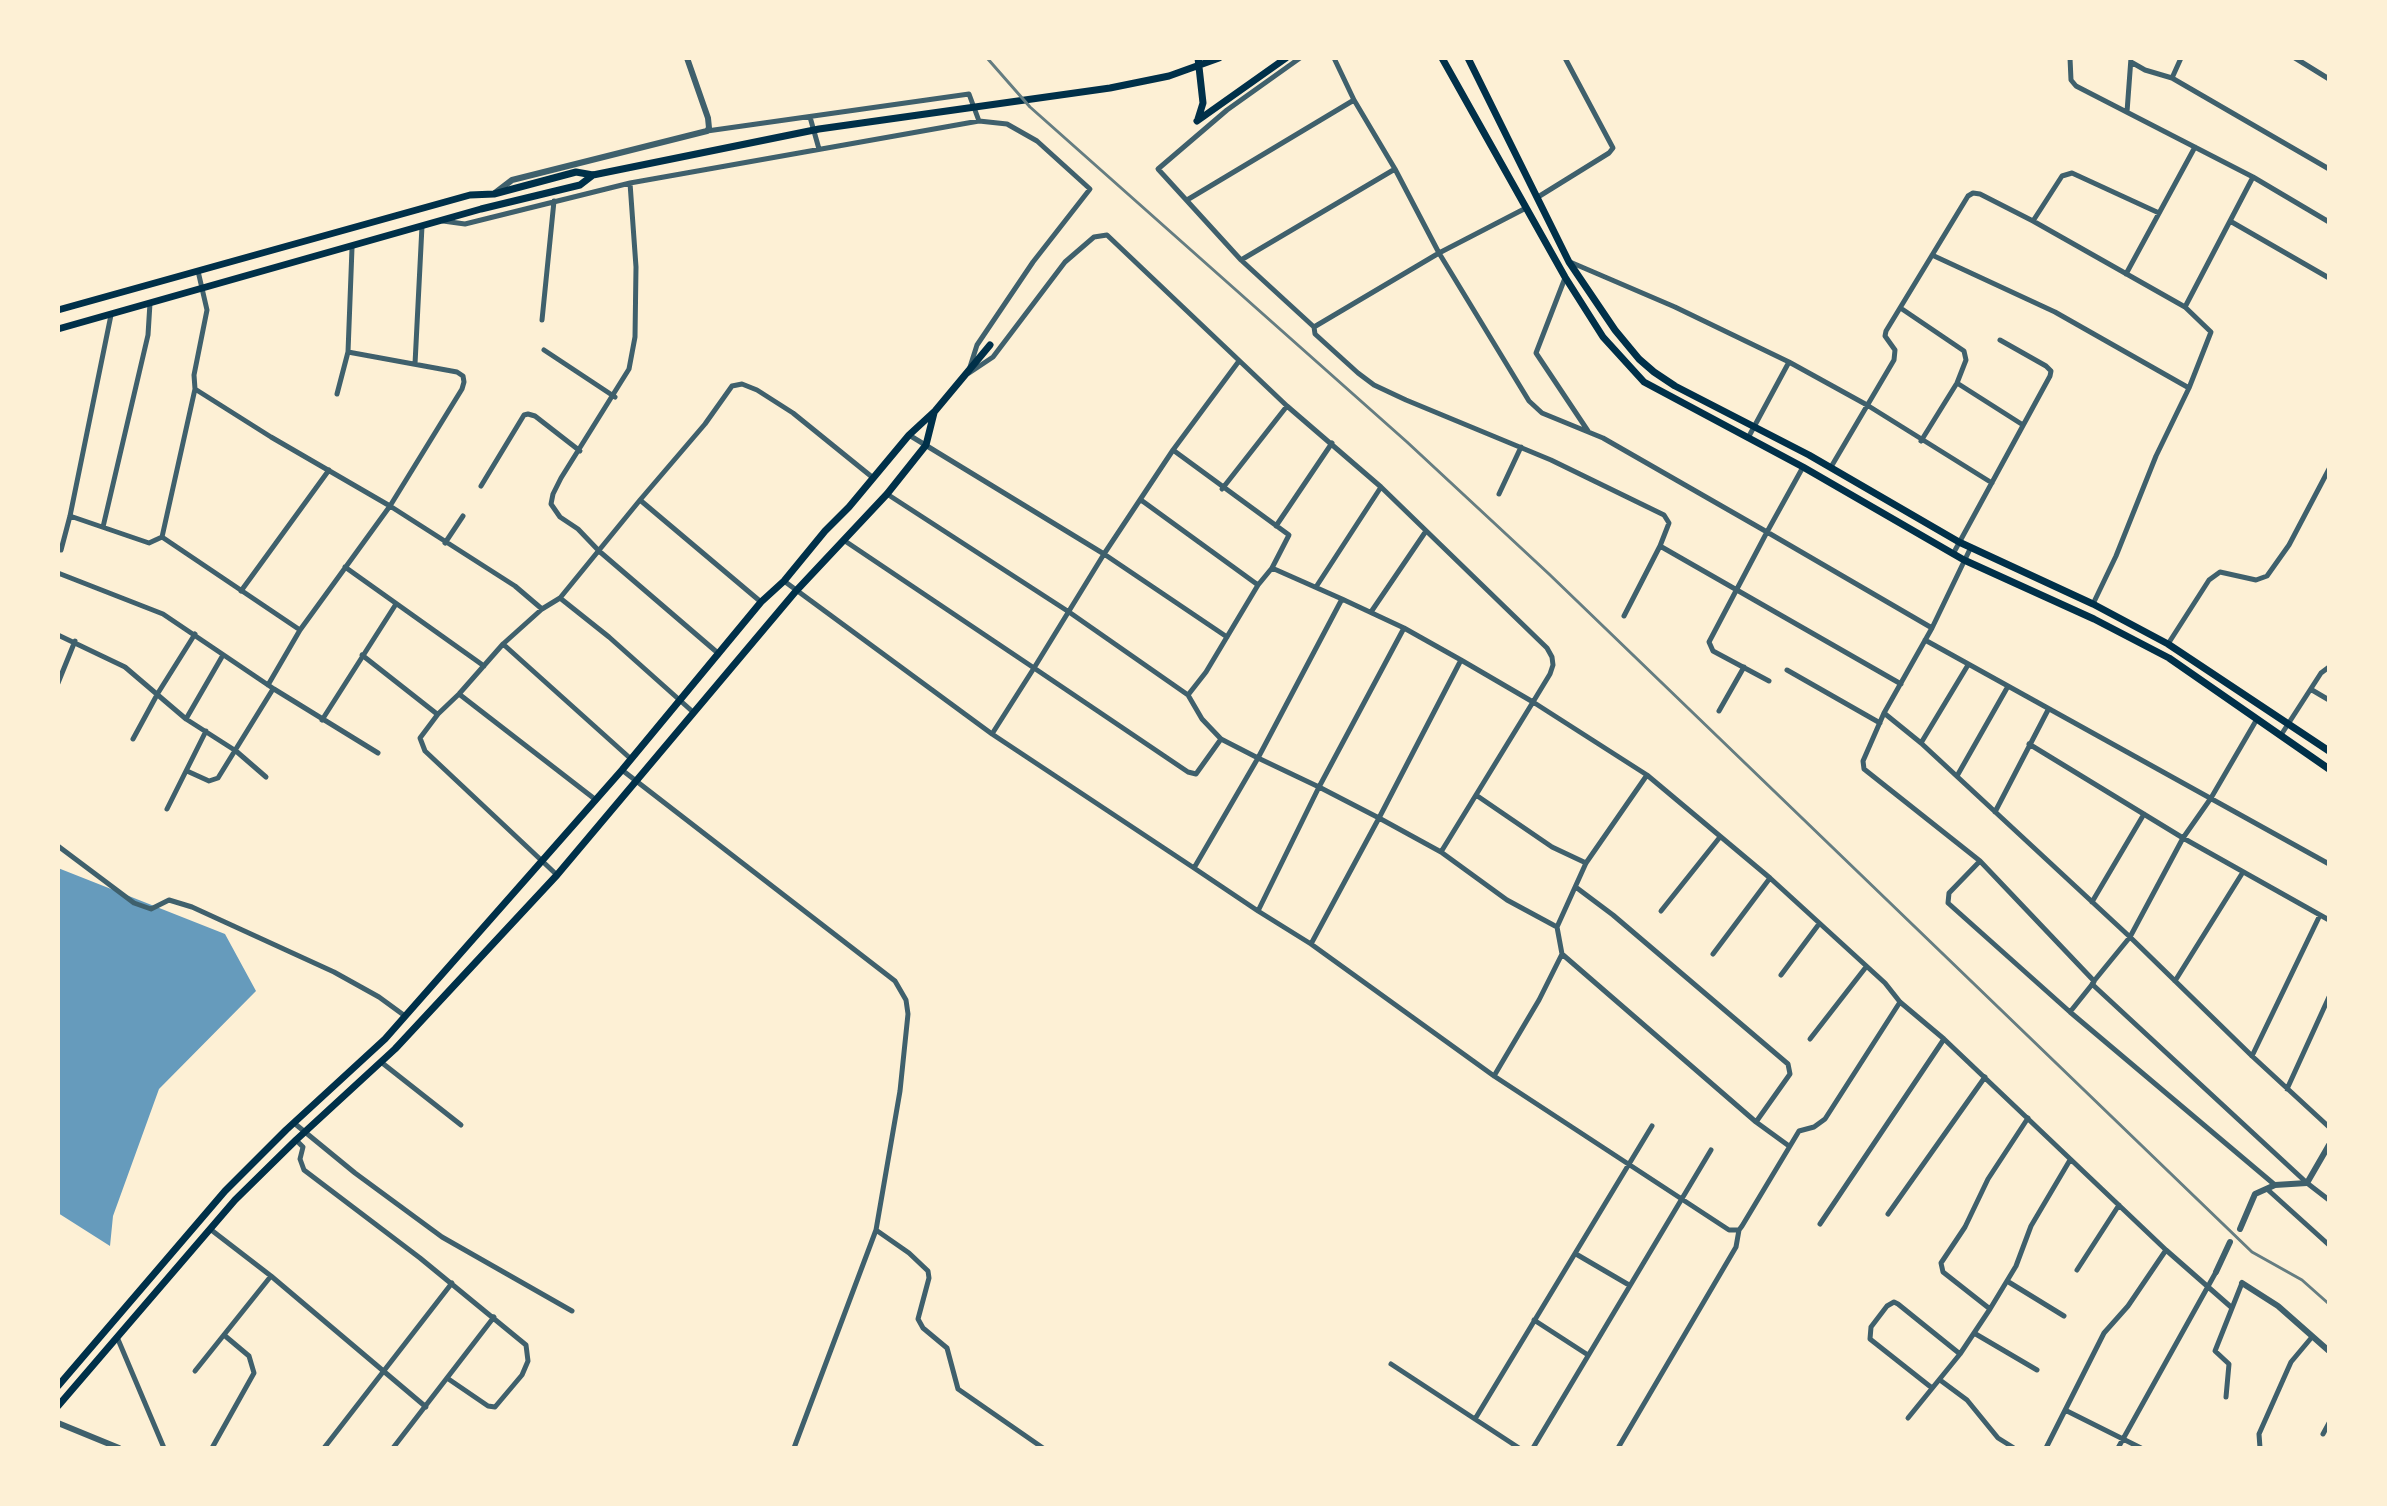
<!DOCTYPE html>
<style>
body{margin:0}
#map{position:relative;width:2387px;height:1506px;overflow:hidden;background:#fdf0d5;font-family:"Work Sans",sans-serif}
canvas{display:block}
.frame{position:absolute;inset:0;border:60px solid #fdf0d5;pointer-events:none}
</style>
<div id="map">
<canvas width="2387" height="1506"></canvas>
<div class="frame"></div>
</div>
<script>
const ctx = document.querySelector('canvas').getContext('2d');
ctx.lineJoin = 'round';
function paint(path, color) { ctx.fillStyle = color; ctx.fill(path, 'evenodd'); }
const toPath = rows => new Path2D(rows.map(r => 'M' + r).join(''));
function trace(path, color, width, dash) { ctx.strokeStyle = color; ctx.lineWidth = width; ctx.lineCap = dash ? 'butt' : 'round'; ctx.setLineDash(dash || []); ctx.stroke(path); }
paint(toPath([
 [58,868,225,934,256,991,159,1089,113,1216,110,1246,58,1213]
]), '#669bbc');
trace(toPath([
 [1300,58,1227,110,1158,169,1241,260,1314,327,1315,334,1358,373,1374,385,1406,400,1551,460,1664,515,1669,523,1660,546],
 [1334,58,1354,100],
 [2070,58,2071,80,2076,86,2253,177,2329,222],
 [2295,58,2329,79],
 [2131,62,2145,70,2172,78,2329,169],
 [2172,78,2181,58],
 [2127,112,2131,58],
 [810,117,819,149],
 [630,183,979,121,969,94,707,131],
 [1538,197,1609,153,1613,148,1565,58],
 [1187,200,1354,100,1395,169],
 [1526,208,1439,253,1529,401,1542,413,1603,438,1767,532,1803,467],
 [443,221,465,224,630,183,636,267,635,337,629,369,561,478,553,494,551,504,560,517,578,529,599,551,719,654],
 [2033,221,2062,176,2072,173,2159,213],
 [2230,221,2329,278],
 [1932,255,2055,312,2189,388],
 [1241,260,1395,169,1439,253,1314,327],
 [1570,262,1675,307,1789,362,1867,405,1992,483],
 [198,271,207,310,194,375,195,389,271,437,390,506,515,586,542,609],
 [2126,274,2195,147],
 [1565,278,1536,353,1588,431],
 [2185,307,2253,177],
 [1902,309,1964,351,1966,360,1957,383,1921,441],
 [542,320,554,201],
 [544,350,615,397],
 [415,364,422,226],
 [970,367,977,345,1033,262,1090,189,1037,141,1007,124,979,121],
 [969,373,993,357,1065,262,1094,237,1107,235,1287,406,1381,487,1547,648,1552,657,1553,665,1550,674,1533,702,1441,852,1379,818,1461,660,1533,702,1647,775,1770,878,1885,983,1900,1002,1944,1039,1820,1224],
 [1957,383,2023,425],
 [337,394,348,352,352,248],
 [909,435,1104,554,1227,637],
 [1748,438,1789,362],
 [1173,450,1289,535,1272,568],
 [1831,467,1894,360,1895,350,1885,336,1886,331,1968,196,1973,193,1980,194,2033,221,2185,307,2211,332,2189,388,2156,456,2116,556,2093,604],
 [481,486,524,415,528,414,535,416,580,451],
 [1222,489,1287,406],
 [887,494,1069,612,1188,695],
 [1499,494,1521,447],
 [1141,500,1258,585],
 [70,516,149,543,162,537,300,630],
 [1276,526,1332,443],
 [103,527,148,335,150,303],
 [162,537,195,389],
 [845,541,1034,668,1104,554,1173,450,1239,361],
 [445,543,463,516],
 [1971,547,1932,628,1884,713,1921,743,2130,937,2183,838,2211,798,2257,719],
 [61,550,70,516,111,315],
 [1953,554,2050,376,2051,371,2046,366,2000,340],
 [345,567,484,666],
 [58,573,163,614,274,689,378,753],
 [784,581,992,734],
 [1316,587,1381,487],
 [241,591,329,470],
 [560,598,609,637,693,712],
 [761,602,640,500,705,424,732,386,742,384,757,390,793,413,872,477],
 [1371,612,1426,531],
 [1624,616,1660,546,1901,684],
 [58,635,125,667,186,719,236,751,266,777],
 [1925,640,2329,864],
 [503,644,631,759],
 [2168,644,2209,580,2220,572,2256,580,2267,576,2289,545,2329,469],
 [362,655,437,714],
 [1787,670,1880,723],
 [1769,681,1713,651,1709,642,1767,532,1932,628],
 [58,683,75,641],
 [268,685,300,630,390,506,462,389,464,382,463,376,457,372,348,352],
 [2312,690,2329,700],
 [459,694,596,800],
 [1719,711,1744,667],
 [1884,713,1863,761,1864,769,1980,861,2094,981,2130,937,2252,1056,2329,1127],
 [186,719,223,655],
 [322,720,396,604],
 [2281,735,2321,673,2329,667],
 [133,739,158,693,195,634],
 [1221,739,1258,758,1342,599,1404,628],
 [1921,743,1968,665],
 [2029,744,2183,838,2329,920],
 [1258,758,1319,787,1258,911,1194,868,1258,758],
 [622,770,895,981,906,1000,908,1014,900,1091,876,1230,794,1448],
 [187,771,209,781,218,778,273,689],
 [1957,776,2007,688],
 [1476,795,1552,847,1586,863],
 [167,809,206,731],
 [1995,812,2048,710],
 [58,846,134,903,151,909,169,900,192,907,334,972,379,997,405,1016],
 [1441,852,1507,900,1557,927],
 [1980,861,1949,893,1948,903,2070,1012],
 [1194,868,992,734,1034,668,1188,772,1196,774,1221,739,1202,719,1188,695,1206,672,1258,585,1272,568,1342,599],
 [557,875,425,751,420,738,438,714,459,694,503,644,542,609,560,598,640,500],
 [1577,888,1613,915,1788,1064,1790,1074,1756,1122],
 [2092,902,2144,814],
 [1258,911,1311,944,1494,1076,1729,1230,1739,1230,1742,1226,1799,1131,1814,1127,1825,1119,1900,1002],
 [1661,911,1720,837],
 [1311,944,1379,818,1319,787,1404,628,1461,660],
 [1562,954,1756,1122,1789,1146],
 [1713,954,1770,878],
 [1781,975,1819,924],
 [2175,981,2243,872],
 [2094,982,2070,1012,2275,1185],
 [2092,984,2307,1183,2329,1200],
 [1810,1039,1866,967],
 [1944,1039,2166,1250,2231,1307],
 [2252,1056,2320,915],
 [381,1062,461,1125],
 [1494,1076,1539,1000,1562,954,1557,927,1586,863,1647,775],
 [2287,1089,2329,997],
 [294,1123,355,1173,442,1237,572,1311],
 [296,1140,303,1147,300,1159,304,1170,420,1258,526,1345,528,1361,522,1375,495,1407,488,1406,447,1378],
 [2267,1189,2329,1245],
 [1888,1214,1985,1077],
 [210,1229,271,1276,426,1407],
 [876,1230,909,1253,928,1271,929,1278,918,1319,923,1328,947,1348,958,1389,1043,1448],
 [1576,1254,1629,1285],
 [2077,1270,2119,1205],
 [2007,1281,2064,1316],
 [1990,1309,1943,1272,1941,1263,1965,1227,1988,1179,2028,1118],
 [1534,1320,1588,1355],
 [1974,1333,2037,1370],
 [117,1337,164,1448],
 [1391,1364,1519,1448],
 [195,1371,271,1276],
 [1940,1380,1967,1400,1998,1438,2014,1448],
 [1932,1388,1870,1339,1871,1327,1887,1306,1894,1302,1898,1304,1960,1354],
 [2226,1397,2229,1364,2215,1351,2242,1283],
 [2065,1410,2141,1448],
 [1908,1418,1960,1354,1990,1309,2016,1266,2031,1226,2070,1160],
 [1475,1419,1652,1126],
 [2323,1434,2329,1423],
 [212,1448,254,1373,249,1356,224,1335],
 [324,1448,452,1283],
 [393,1448,494,1317],
 [1533,1448,1711,1150],
 [1618,1448,1736,1247,1739,1230],
 [2046,1448,2104,1333,2128,1306,2166,1250],
 [2118,1448,2216,1272],
 [2260,1448,2259,1434,2291,1362,2312,1337]
]), '#3f606c', 5);
trace(toPath([
 [495,193,512,180,707,131,709,128,708,118,687,58],
 [2240,1229,2255,1194,2275,1185,2307,1183,2329,1145],
 [2216,1272,2230,1242],
 [2242,1283,2278,1306,2329,1351],
 [58,1423,119,1448]
]), '#3f606c', 6);
trace(toPath([
 [1442,58,1565,277,1603,337,1644,382,1803,467,1964,560,2094,619,2169,658,2329,769],
 [1468,58,1569,262,1615,330,1639,359,1654,372,1675,386,1809,455,1959,542,2093,604,2168,644,2329,751]
]), '#003049', 7);
trace(toPath([
 [1198,119,1203,103,1198,58],
 [1197,121,1286,58],
 [58,310,470,195,494,194,576,172,593,175,819,129,1110,88,1169,76,1219,58],
 [58,329,481,209,580,185,593,175],
 [58,1386,225,1191,286,1130,385,1039,622,770,761,602,784,581,825,531,849,507,909,435,935,411,990,345],
 [58,1406,235,1200,296,1140,395,1049,557,875,796,591,887,494,926,445,934,413]
]), '#003049', 7);
trace(toPath([
 [987,58,1030,107,1407,442,1549,574,2252,1252,2302,1280,2329,1304]
]), '#657d81', 3);
</script>
